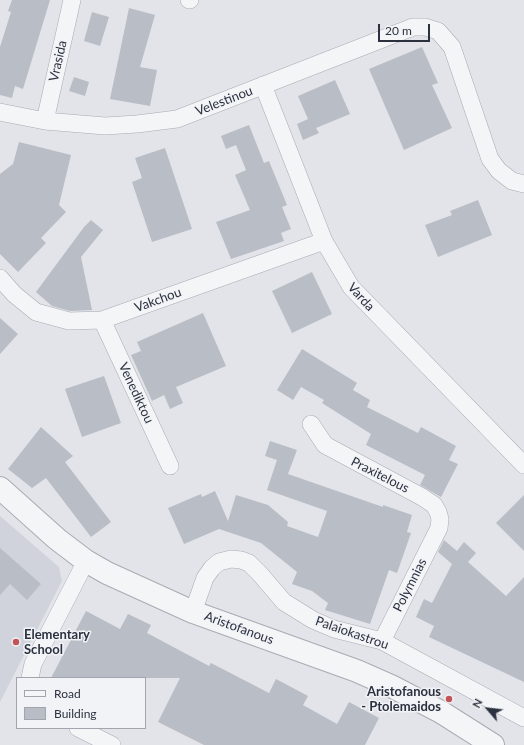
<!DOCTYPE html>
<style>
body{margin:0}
#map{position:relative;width:524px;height:745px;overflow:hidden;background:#e2e4e9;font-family:Lato,sans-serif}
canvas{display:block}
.legend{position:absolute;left:16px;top:677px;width:130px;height:52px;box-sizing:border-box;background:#f1f3f6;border:1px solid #a2a5ad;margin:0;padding:5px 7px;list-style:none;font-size:12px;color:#2b313f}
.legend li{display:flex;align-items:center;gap:8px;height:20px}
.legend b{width:20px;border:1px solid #a2a5ad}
.north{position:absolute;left:468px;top:689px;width:40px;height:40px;-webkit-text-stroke:3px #f1f3f6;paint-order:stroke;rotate:298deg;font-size:11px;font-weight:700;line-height:16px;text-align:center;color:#2b313f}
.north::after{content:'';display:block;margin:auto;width:14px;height:18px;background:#2b313f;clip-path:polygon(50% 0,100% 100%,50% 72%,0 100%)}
.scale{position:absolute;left:378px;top:24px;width:52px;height:18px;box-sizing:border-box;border:2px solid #2b313f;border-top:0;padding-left:5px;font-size:12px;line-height:14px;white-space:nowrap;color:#2b313f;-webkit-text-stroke:3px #f1f3f6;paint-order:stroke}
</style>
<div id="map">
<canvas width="524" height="745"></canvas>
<ul class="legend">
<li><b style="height:5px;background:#f4f5f7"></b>Road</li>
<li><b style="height:11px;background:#b9bdc5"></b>Building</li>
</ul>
<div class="north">N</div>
<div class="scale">20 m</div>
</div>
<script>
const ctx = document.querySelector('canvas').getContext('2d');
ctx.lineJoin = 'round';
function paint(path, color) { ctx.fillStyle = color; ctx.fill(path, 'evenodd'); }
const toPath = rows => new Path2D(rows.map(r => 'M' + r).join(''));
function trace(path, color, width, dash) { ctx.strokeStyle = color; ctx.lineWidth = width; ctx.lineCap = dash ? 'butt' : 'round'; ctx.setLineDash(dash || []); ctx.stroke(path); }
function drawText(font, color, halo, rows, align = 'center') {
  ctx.font = font + ' Lato,sans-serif'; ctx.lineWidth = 3; ctx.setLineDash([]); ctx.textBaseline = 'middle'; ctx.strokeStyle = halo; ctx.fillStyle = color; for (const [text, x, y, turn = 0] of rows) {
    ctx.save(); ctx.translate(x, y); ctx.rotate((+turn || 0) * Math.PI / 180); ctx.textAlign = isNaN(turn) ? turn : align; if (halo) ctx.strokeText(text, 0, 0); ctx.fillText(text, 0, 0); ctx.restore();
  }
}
paint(toPath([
 [0,516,59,567,62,581,0,702]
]), '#d0d3db');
paint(toPath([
 [12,0,50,0,23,89,15,86,12,98,0,95,0,47,11,12,8,11],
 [129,8,155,15,140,67,157,70,150,106,110,99],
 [92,12,109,17,100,46,84,41],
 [422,47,438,83,432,85,452,128,404,150,369,69],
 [74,77,89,82,85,96,69,91],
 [335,80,350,114,316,128,319,133,303,140,297,124,308,119,298,96],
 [249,125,264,163,269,161,287,205,282,207,291,229,281,233,284,241,231,259,216,222,250,210,235,175,246,170,236,145,226,149,221,136],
 [19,142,71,155,59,205,66,212,41,238,46,243,18,272,0,254,0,174,13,164],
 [165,148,192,229,152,242,132,182,142,178,135,158],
 [478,200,492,235,438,257,425,225,452,215,450,211],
 [91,220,103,230,81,257,92,310,70,311,52,306,36,292,84,227],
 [312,272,332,314,292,333,272,291],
 [203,313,226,366,176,387,183,403,170,409,164,395,152,401,131,355,141,351,137,342],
 [0,318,18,334,0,354],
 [302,349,357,383,353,390,370,400,367,407,418,433,421,427,456,446,449,460,458,464,441,497,420,485,425,475,366,445,371,434,322,403,324,400,301,387,293,400,277,390],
 [104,376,121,423,82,437,65,389],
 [41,427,73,456,65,462,111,522,91,537,46,478,32,488,8,469],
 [270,441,297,450,288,474,383,507,383,505,412,515,407,532,411,533,397,573,389,570,370,624,325,610,328,603,312,591,292,584,297,572,261,543,219,529,184,544,168,508,201,494,202,497,215,491,228,521,236,495,268,505,288,522,287,526,318,537,327,511,267,490,277,460,265,456],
 [524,495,524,551,496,523],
 [444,540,457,551,464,542,476,553,468,562,506,596,524,577,524,682,429,637,434,626,416,617,424,599,432,603,452,564,438,552],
 [0,548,41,584,27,600,10,584,0,595],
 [86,611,120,629,128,614,151,625,147,633,209,666,211,663,269,693,276,679,308,696,303,705,337,724,349,702,379,718,365,745,204,745,158,722,180,678,51,678]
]), '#b9bdc5');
const minor = toPath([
 [189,0,190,0],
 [263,85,324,241,351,287,524,465],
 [0,112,45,121,105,126,137,124,177,119,413,27,425,27,438,31,452,47,490,159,499,171,512,181,524,184],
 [45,121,72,0],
 [0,278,14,294,36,312,69,321,102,320,324,241],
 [102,320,170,466],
 [311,424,325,445,422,497,434,505,438,512,440,519,439,528,382,641],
 [193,612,205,578,212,568,219,562,231,559,241,560,249,563,260,574,284,602,313,620,334,629,382,641,524,718],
 [30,678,33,664,86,561],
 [78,728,112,745]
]);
const tertiary = toPath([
 [0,488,57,539,86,561,107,573,193,612,357,671,391,686,441,712,493,745]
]);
trace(minor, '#a7abb3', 18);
trace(tertiary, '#a7abb3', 24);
trace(minor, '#f4f5f7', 17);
trace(tertiary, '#f4f5f7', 22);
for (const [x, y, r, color] of [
 [16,642,4,"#c25358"],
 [449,699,4,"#c25358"]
]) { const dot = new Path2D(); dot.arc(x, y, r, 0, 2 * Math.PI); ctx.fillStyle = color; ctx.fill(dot); trace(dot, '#f1f3f6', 1.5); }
drawText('13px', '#2b313f', '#f1f3f6', [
 ["Vrasida",58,61,-77],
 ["Velestinou",224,101,-21],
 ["Varda",361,297,48],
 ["Vakchou",158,300,-20],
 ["Venediktou",136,393,65],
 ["Praxitelous",380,475,27],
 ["Polymnias",410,585,-63],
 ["Aristofanous",239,628,20],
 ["Palaiokastrou",352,633,19]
]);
drawText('bold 13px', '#2b313f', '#f1f3f6', [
 ["Elementary",24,635],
 ["School",24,650],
 ["Aristofanous",441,692,"right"],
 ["- Ptolemaidos",441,707,"right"]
], 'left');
</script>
